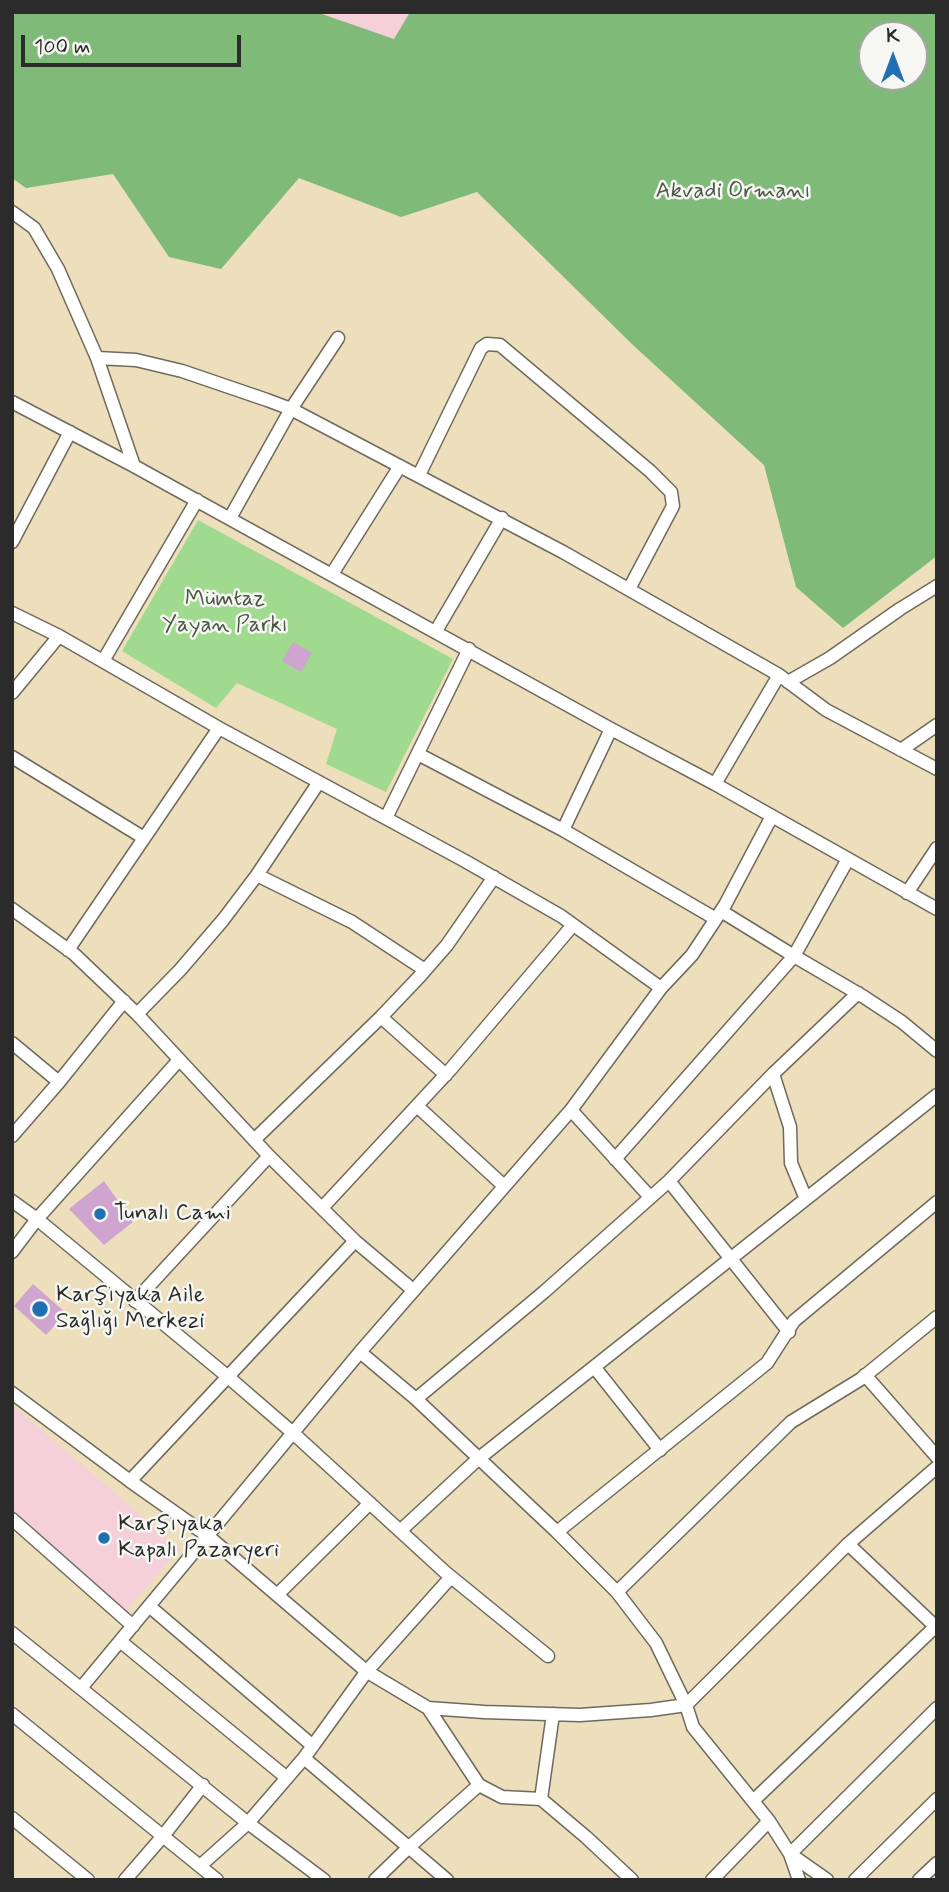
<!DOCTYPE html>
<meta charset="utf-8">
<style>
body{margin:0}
#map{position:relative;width:949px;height:1892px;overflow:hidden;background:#eddebc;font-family:Mynerve,sans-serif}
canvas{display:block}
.frame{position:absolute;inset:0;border:14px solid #2b2b2b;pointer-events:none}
.north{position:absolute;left:858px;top:21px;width:70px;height:70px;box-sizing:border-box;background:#f6f6f2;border:2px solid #a5a5a2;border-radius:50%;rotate:0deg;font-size:19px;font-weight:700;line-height:28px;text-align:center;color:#2b2b2b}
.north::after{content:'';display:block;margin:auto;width:24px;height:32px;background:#1f6fb2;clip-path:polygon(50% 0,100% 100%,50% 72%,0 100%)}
.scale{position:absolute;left:21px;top:35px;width:220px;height:32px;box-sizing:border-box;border:4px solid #2b2b2b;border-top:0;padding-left:9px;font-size:21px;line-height:24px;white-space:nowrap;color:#2b2b2b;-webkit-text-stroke:5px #f6f6f2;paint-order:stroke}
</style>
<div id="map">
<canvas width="949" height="1892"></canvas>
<div class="frame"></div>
<div class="north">K</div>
<div class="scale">100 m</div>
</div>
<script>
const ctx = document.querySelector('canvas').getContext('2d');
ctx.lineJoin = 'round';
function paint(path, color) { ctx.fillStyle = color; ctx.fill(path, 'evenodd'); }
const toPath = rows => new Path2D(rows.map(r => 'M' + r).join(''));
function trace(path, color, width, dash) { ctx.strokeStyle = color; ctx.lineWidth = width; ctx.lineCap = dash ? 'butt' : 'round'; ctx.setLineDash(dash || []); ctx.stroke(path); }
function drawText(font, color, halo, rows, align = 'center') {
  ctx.font = font + ' Mynerve,sans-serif'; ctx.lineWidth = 5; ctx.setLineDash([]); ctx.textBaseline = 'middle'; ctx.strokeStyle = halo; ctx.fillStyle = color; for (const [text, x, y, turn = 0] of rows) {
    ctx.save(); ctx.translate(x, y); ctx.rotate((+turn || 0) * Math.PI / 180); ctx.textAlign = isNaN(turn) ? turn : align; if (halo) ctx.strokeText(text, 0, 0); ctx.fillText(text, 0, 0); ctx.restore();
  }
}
paint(toPath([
 [316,12,410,12,394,39],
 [12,1405,180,1549,126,1611,12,1513]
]), '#f5cfd9');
paint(toPath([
 [198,520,453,659,386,792,326,764,337,729,237,683,216,708,122,651]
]), '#9fda8e');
paint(toPath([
 [12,12,316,12,394,39,410,12,937,12,937,556,843,628,796,587,764,465,634,346,477,192,401,217,299,178,221,269,169,257,113,174,26,188,12,178],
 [872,35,914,35,914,77,872,77]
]), '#7fba79');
paint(toPath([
 [293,642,312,653,301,672,282,661],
 [104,1181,133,1222,104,1245,69,1209],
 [33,1284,66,1313,46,1335,14,1306]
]), '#cfa5cf');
const minor = toPath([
 [12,212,34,228,58,269,97,358,134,466],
 [97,358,136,360,182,371,267,400,291,409,563,552,779,675,826,710,937,769],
 [12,402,134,466,611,729,715,784,937,909],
 [419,475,481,348,487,344,500,345,650,471,671,492,673,506,629,589],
 [230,518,291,409,338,338],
 [12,542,70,432],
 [332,574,400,466],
 [12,613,59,636,219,728,465,861,561,916,661,988],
 [436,631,502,518],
 [103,661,197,500],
 [788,682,830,658,900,609,937,586],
 [12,693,59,636],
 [901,750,937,725],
 [418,754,563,830,716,919],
 [12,757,144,838],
 [715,784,779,675],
 [386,818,469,649],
 [563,830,611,729],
 [257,875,352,922,425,970],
 [907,893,937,848],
 [12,909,74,954,137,1014,269,1156,355,1241,413,1290],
 [721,911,794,956,864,997,902,1022,937,1051],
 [68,950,219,728],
 [137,1014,180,970,223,920,257,875,319,782],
 [381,1017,446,1075],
 [12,1043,59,1082],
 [773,1074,790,1127,791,1163,806,1199],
 [417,1106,504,1186],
 [571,1110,650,1197],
 [12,1136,59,1082,124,1001],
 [254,1140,381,1017,420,976,447,945,494,877],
 [615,1159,794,956,848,859],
 [669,1181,789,1332],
 [12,1201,37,1219,227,1376,293,1433,445,1572,548,1656],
 [322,1208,450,1070,573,925],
 [12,1252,37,1219,179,1060],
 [135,1301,269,1156],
 [360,1352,416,1399,557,1532,617,1592,656,1643,686,1705,693,1727,769,1821,790,1854,799,1880],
 [595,1368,660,1450],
 [865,1375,937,1457],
 [12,1393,130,1481,208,1536,366,1671,428,1708,484,1712,580,1715,651,1710,686,1705,848,1544,937,1467],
 [416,1399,544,1292,669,1181,773,1074,858,993],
 [130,1481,355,1241],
 [12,1519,133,1626],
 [400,1531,478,1459,937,1095],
 [557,1532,767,1363,794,1321,937,1202],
 [848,1544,937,1628],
 [617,1592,791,1422,861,1379,937,1317],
 [277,1595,370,1503],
 [149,1606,313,1746],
 [12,1633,248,1823,324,1880],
 [120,1641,287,1778],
 [81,1688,360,1352,571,1110,661,988,692,955,725,905,772,816],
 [428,1708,479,1785,502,1797,541,1799,586,1837,632,1880],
 [12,1714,217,1880],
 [304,1758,447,1880],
 [541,1799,553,1714],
 [753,1801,936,1626],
 [12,1818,88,1880],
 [200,1866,248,1823,304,1758,367,1671,451,1577],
 [125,1880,163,1836,203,1785],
 [375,1880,409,1847,479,1785],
 [712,1880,769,1821],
 [827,1880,790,1854,937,1708],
 [855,1880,937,1799],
 [919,1880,937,1863]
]);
trace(minor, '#6f6a5e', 15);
trace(minor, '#fff', 12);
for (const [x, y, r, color] of [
 [100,1214,7,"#1f6fb2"],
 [40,1309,9,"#1f6fb2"],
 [104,1538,7,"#1f6fb2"]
]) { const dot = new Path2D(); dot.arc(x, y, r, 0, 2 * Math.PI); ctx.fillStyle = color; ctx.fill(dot); trace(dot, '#f6f6f2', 2.5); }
drawText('23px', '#485744', '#f6f6f2', [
 ["Akvadi Ormanı",733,192],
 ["Mümtaz",225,600],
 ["Yayan Parkı",225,626]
]);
drawText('23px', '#2b2b2b', '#f6f6f2', [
 ["Tunalı Cami",114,1214],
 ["Karşıyaka Aile",56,1296],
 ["Sağlığı Merkezi",56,1322],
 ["Karşıyaka",118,1525],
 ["Kapalı Pazaryeri",118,1551]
], 'left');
</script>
